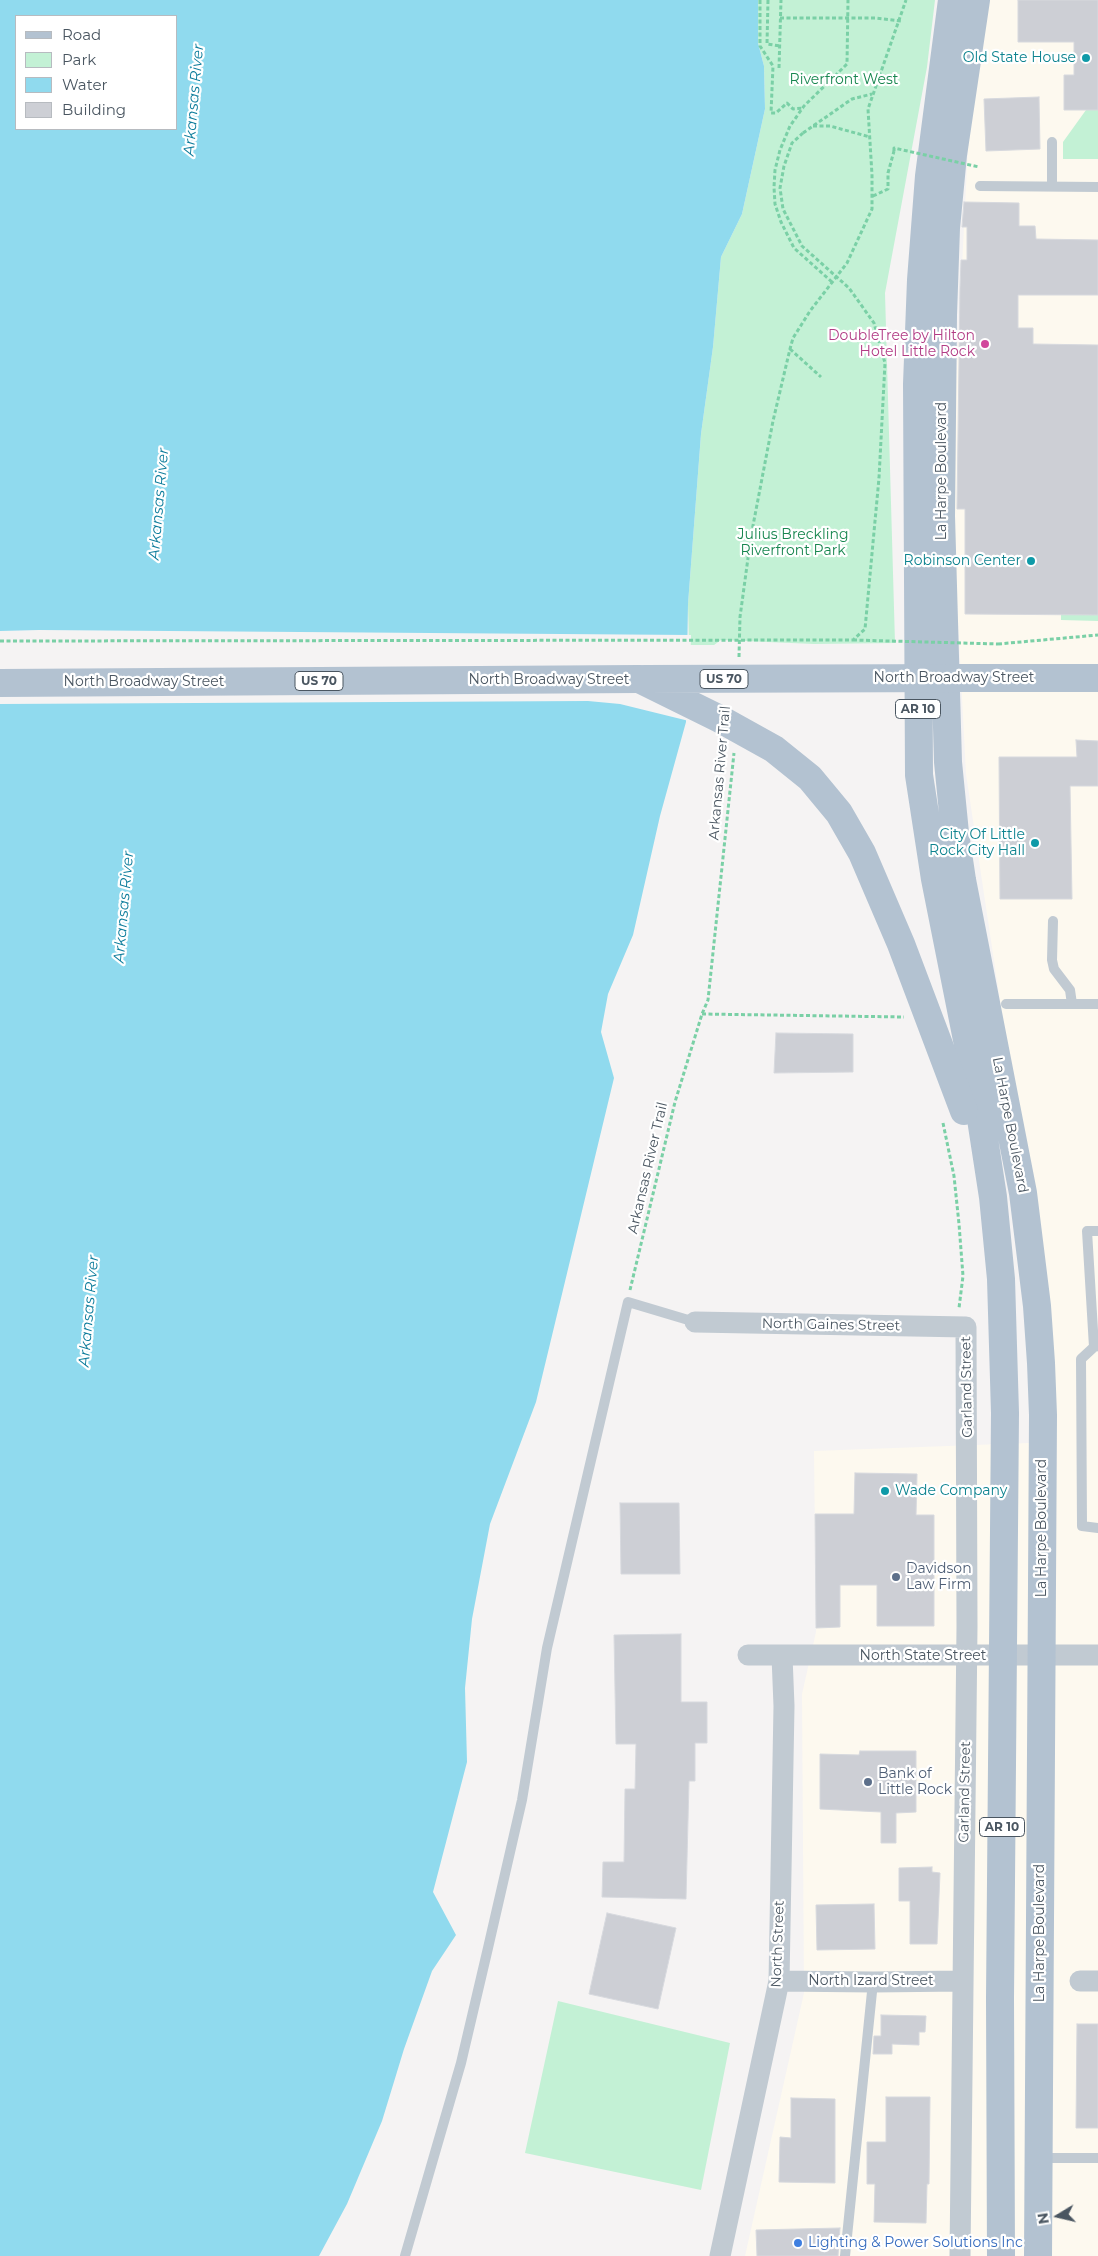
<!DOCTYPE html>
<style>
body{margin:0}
#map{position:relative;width:1098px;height:2256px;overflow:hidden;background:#f5f3f3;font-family:Montserrat,sans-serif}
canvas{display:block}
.legend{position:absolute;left:15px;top:15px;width:162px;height:115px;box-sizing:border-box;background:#fff;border:1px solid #b7bbc0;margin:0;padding:6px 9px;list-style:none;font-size:15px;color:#4a5661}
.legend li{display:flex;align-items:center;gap:10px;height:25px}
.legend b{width:25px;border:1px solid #b7bbc0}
.north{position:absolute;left:1033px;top:2191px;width:50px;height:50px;-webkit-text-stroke:4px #fff;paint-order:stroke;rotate:261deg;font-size:14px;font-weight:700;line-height:20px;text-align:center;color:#4a5661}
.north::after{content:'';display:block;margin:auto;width:18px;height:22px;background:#4a5661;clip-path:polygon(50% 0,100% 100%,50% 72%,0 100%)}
</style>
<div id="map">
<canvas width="1098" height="2256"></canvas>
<ul class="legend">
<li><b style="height:6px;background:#b3c2d1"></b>Road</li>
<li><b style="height:14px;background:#c3f1d5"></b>Park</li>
<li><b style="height:14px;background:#90daee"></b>Water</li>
<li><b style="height:14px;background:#cdcfd5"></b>Building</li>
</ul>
<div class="north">N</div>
</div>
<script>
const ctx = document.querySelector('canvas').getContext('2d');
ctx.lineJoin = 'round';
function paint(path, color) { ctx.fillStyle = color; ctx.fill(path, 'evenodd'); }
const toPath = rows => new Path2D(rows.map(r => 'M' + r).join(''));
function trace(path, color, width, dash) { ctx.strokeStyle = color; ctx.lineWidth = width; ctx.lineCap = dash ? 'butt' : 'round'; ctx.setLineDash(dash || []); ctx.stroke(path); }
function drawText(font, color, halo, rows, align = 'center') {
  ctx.font = font + ' Montserrat,sans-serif'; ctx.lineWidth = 4.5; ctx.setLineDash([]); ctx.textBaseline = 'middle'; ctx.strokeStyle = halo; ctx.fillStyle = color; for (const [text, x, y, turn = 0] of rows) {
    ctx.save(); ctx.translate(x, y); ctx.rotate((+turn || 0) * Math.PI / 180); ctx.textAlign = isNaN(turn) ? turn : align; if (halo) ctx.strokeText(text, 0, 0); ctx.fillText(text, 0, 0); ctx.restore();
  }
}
paint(toPath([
 [989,0,1098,0,1098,2256,745,2256,804,1993,802,1694,816,1632,814,1451,1055,1442,1048,1321,966,774,951,486,968,147]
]), '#fdf9ef');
paint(toPath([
 [758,0,935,0,927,67,885,293,895,643,814,644,721,640,714,645,689,645,688,604,701,434,713,347,721,257,742,214,765,109,764,66,758,43],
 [1086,110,1098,110,1098,159,1063,159,1063,142],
 [1061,614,1098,615,1098,621,1061,620],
 [558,2001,730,2043,701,2190,525,2153]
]), '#c3f1d5');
paint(toPath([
 [0,0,758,0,758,43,764,66,765,109,742,214,721,257,713,347,701,434,688,604,686,722,660,816,633,935,608,994,601,1032,614,1078,536,1402,490,1524,472,1619,465,1688,467,1762,433,1892,456,1935,432,1971,404,2049,382,2121,347,2204,319,2256,0,2256],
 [16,16,176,16,176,129,16,129]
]), '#90daee');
paint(toPath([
 [39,630,691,635,689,721,620,704,588,701,0,704,0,631]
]), '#f5f3f3');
const building = toPath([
 [1018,0,1098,0,1098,110,1064,110,1064,75,1074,75,1074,42,1018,42,1018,0],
 [1039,97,1040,149,986,151,984,99,1039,97],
 [964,202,1019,203,1019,226,1035,226,1036,239,1098,240,1098,295,1018,295,1018,328,1033,328,1033,344,1098,345,1098,615,965,614,965,509,957,509,960,288,961,260,967,260,967,227,962,227,964,202],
 [1076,740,1098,741,1098,786,1070,786,1072,899,1000,899,999,757,1077,757,1076,740],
 [776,1033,853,1034,853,1072,774,1073,776,1033],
 [855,1473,917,1474,916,1515,934,1515,934,1626,877,1626,877,1585,840,1585,840,1627,816,1628,815,1514,854,1514,855,1473],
 [620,1503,679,1503,680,1574,621,1574,620,1503],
 [681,1634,681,1702,707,1702,707,1743,695,1743,695,1781,689,1781,686,1899,602,1897,603,1862,624,1862,625,1789,635,1789,636,1744,616,1744,614,1635,681,1634],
 [860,1751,916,1751,916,1812,896,1813,896,1843,881,1843,881,1812,820,1809,820,1754,859,1755,860,1751],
 [932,1867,932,1872,940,1873,937,1944,910,1944,910,1901,899,1901,899,1868,932,1867],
 [874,1904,875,1949,817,1950,816,1905,874,1904],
 [607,1913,676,1928,658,2009,589,1994,607,1913],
 [881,2015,926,2016,925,2032,919,2032,919,2045,892,2044,892,2054,873,2054,874,2036,881,2036,881,2015],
 [1077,2024,1098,2024,1098,2128,1076,2128,1077,2024],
 [886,2097,930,2097,929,2184,927,2184,926,2223,874,2222,875,2184,867,2184,867,2142,886,2142,886,2097],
 [791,2098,835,2099,835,2183,779,2182,780,2137,791,2138,791,2098],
 [840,2228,838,2256,757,2256,756,2230,840,2228]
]);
paint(building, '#cdcfd5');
trace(building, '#d7d9de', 1);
trace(toPath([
 [760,0,760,46,773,66,771,113,776,113,787,103,793,109,804,108],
 [768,0,767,44,780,46],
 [780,18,875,18,901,21],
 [779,68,781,0],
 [813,126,830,126,870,137],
 [803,133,852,99,872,94],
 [873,196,888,189,888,173,894,151],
 [832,282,794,248,781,222,775,204,774,187,775,170,780,150,790,126,804,106,847,64,848,0],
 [790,349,821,377],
 [998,644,1098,635],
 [739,657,740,617,751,536,773,421,790,349,793,338,810,311,847,263,872,209,872,175,868,109,906,0],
 [702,1014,904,1017],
 [943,1123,954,1176,959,1224,963,1276,959,1308],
 [630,1290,675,1102,702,1014,708,1000,734,753]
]), '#7ad0a6', 3, [4, 2.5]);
trace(toPath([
 [980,186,1098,187],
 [1052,186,1052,142],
 [1053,921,1052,960,1054,969,1070,990,1072,1004],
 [1006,1004,1098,1004],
 [1098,1231,1087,1231,1094,1347,1098,1346],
 [1094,1347,1081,1359,1082,1526,1098,1528],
 [1039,2158,1098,2158],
 [405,2256,461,2063,488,1948,522,1800,547,1648,628,1302,695,1322],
 [845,2256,873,1982]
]), '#c1cad2', 10);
trace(toPath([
 [695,1322,966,1327,967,1627,960,2256],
 [748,1655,1098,1655],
 [779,1981,873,1982,963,1981],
 [1080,1981,1098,1981],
 [720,2256,779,1981,784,1706,782,1656]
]), '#c1cad2', 21);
trace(toPath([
 [952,0,929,176,921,280,917,384,919,775,935,879,975,1080,993,1197,1001,1279,1005,1413,1000,1998,1001,2256],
 [976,0,953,155,946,228,943,315,941,516,948,762,955,833,962,880,1023,1193,1037,1306,1041,1363,1043,1415,1038,2256],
 [968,678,1098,678],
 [0,683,639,679]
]), '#b3c2d1', 28);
trace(toPath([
 [894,151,894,148,979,167],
 [853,640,998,644],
 [0,641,853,640,865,629,879,478,885,363,874,323,849,288,802,246,783,209,780,188,784,166,792,143,803,133]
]), '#7ad0a6', 3, [4, 2.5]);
trace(toPath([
 [639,679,720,719,774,749,810,778,839,813,862,853,901,944,964,1111],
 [644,679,968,678]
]), '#b3c2d1', 28);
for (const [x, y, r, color] of [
 [1086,58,5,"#0f9aa8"],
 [985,344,5,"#d1479c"],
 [1031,561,5,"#0f9aa8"],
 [1035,843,5,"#0f9aa8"],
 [885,1491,5,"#0f9aa8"],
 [896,1577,5,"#5c6f8a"],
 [868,1782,5,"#5c6f8a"],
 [798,2243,5,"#3f7fe0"]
]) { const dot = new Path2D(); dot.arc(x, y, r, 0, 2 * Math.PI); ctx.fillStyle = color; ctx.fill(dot); trace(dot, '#fff', 2); }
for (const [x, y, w] of [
 [724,679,48],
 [319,681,48],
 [918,709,45],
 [1002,1827,45]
]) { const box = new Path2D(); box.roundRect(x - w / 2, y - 9.5, w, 19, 4); ctx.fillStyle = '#fff'; ctx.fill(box); trace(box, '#4a5661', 1); }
drawText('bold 12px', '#4a5661', null, [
 ["US 70",724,679],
 ["US 70",319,681],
 ["AR 10",918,709],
 ["AR 10",1002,1827]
]);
drawText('14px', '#0d838f', '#fff', [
 ["Old State House",1076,58],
 ["Robinson Center",1021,561],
 ["City Of Little",1025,835],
 ["Rock City Hall",1025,851],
 ["Wade Company",895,1491,"left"]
], 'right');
drawText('14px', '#17864f', '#fff', [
 ["Riverfront West",844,80],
 ["Julius Breckling",793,535],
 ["Riverfront Park",793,551]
]);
drawText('14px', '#b23c85', '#fff', [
 ["DoubleTree by Hilton",975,336],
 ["Hotel Little Rock",975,352]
], 'right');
drawText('14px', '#4a5661', '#fff', [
 ["La Harpe Boulevard",942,471,-90],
 ["North Broadway Street",954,678],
 ["North Broadway Street",549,680],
 ["North Broadway Street",144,682],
 ["Arkansas River Trail",720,773,-85],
 ["La Harpe Boulevard",1010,1125,79],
 ["Arkansas River Trail",648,1168,-77],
 ["North Gaines Street",831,1325,1],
 ["Garland Street",967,1387,-91],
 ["La Harpe Boulevard",1042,1528,-90],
 ["North State Street",923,1656],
 ["Garland Street",965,1792,-89],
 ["La Harpe Boulevard",1040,1933,-90],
 ["North Street",778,1944,-88],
 ["North Izard Street",871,1981]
]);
drawText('14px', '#4e5e75', '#fff', [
 ["Davidson",906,1569],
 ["Law Firm",906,1585],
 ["Bank of",878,1774],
 ["Little Rock",878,1790]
], 'left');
drawText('14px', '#366cbe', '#fff', [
 ["Lighting & Power Solutions Inc",808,2243]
], 'left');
drawText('italic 15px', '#0c7c9b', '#fff', [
 ["Arkansas River",194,100,-85],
 ["Arkansas River",159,504,-85],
 ["Arkansas River",124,907,-85],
 ["Arkansas River",89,1311,-85]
]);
</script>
